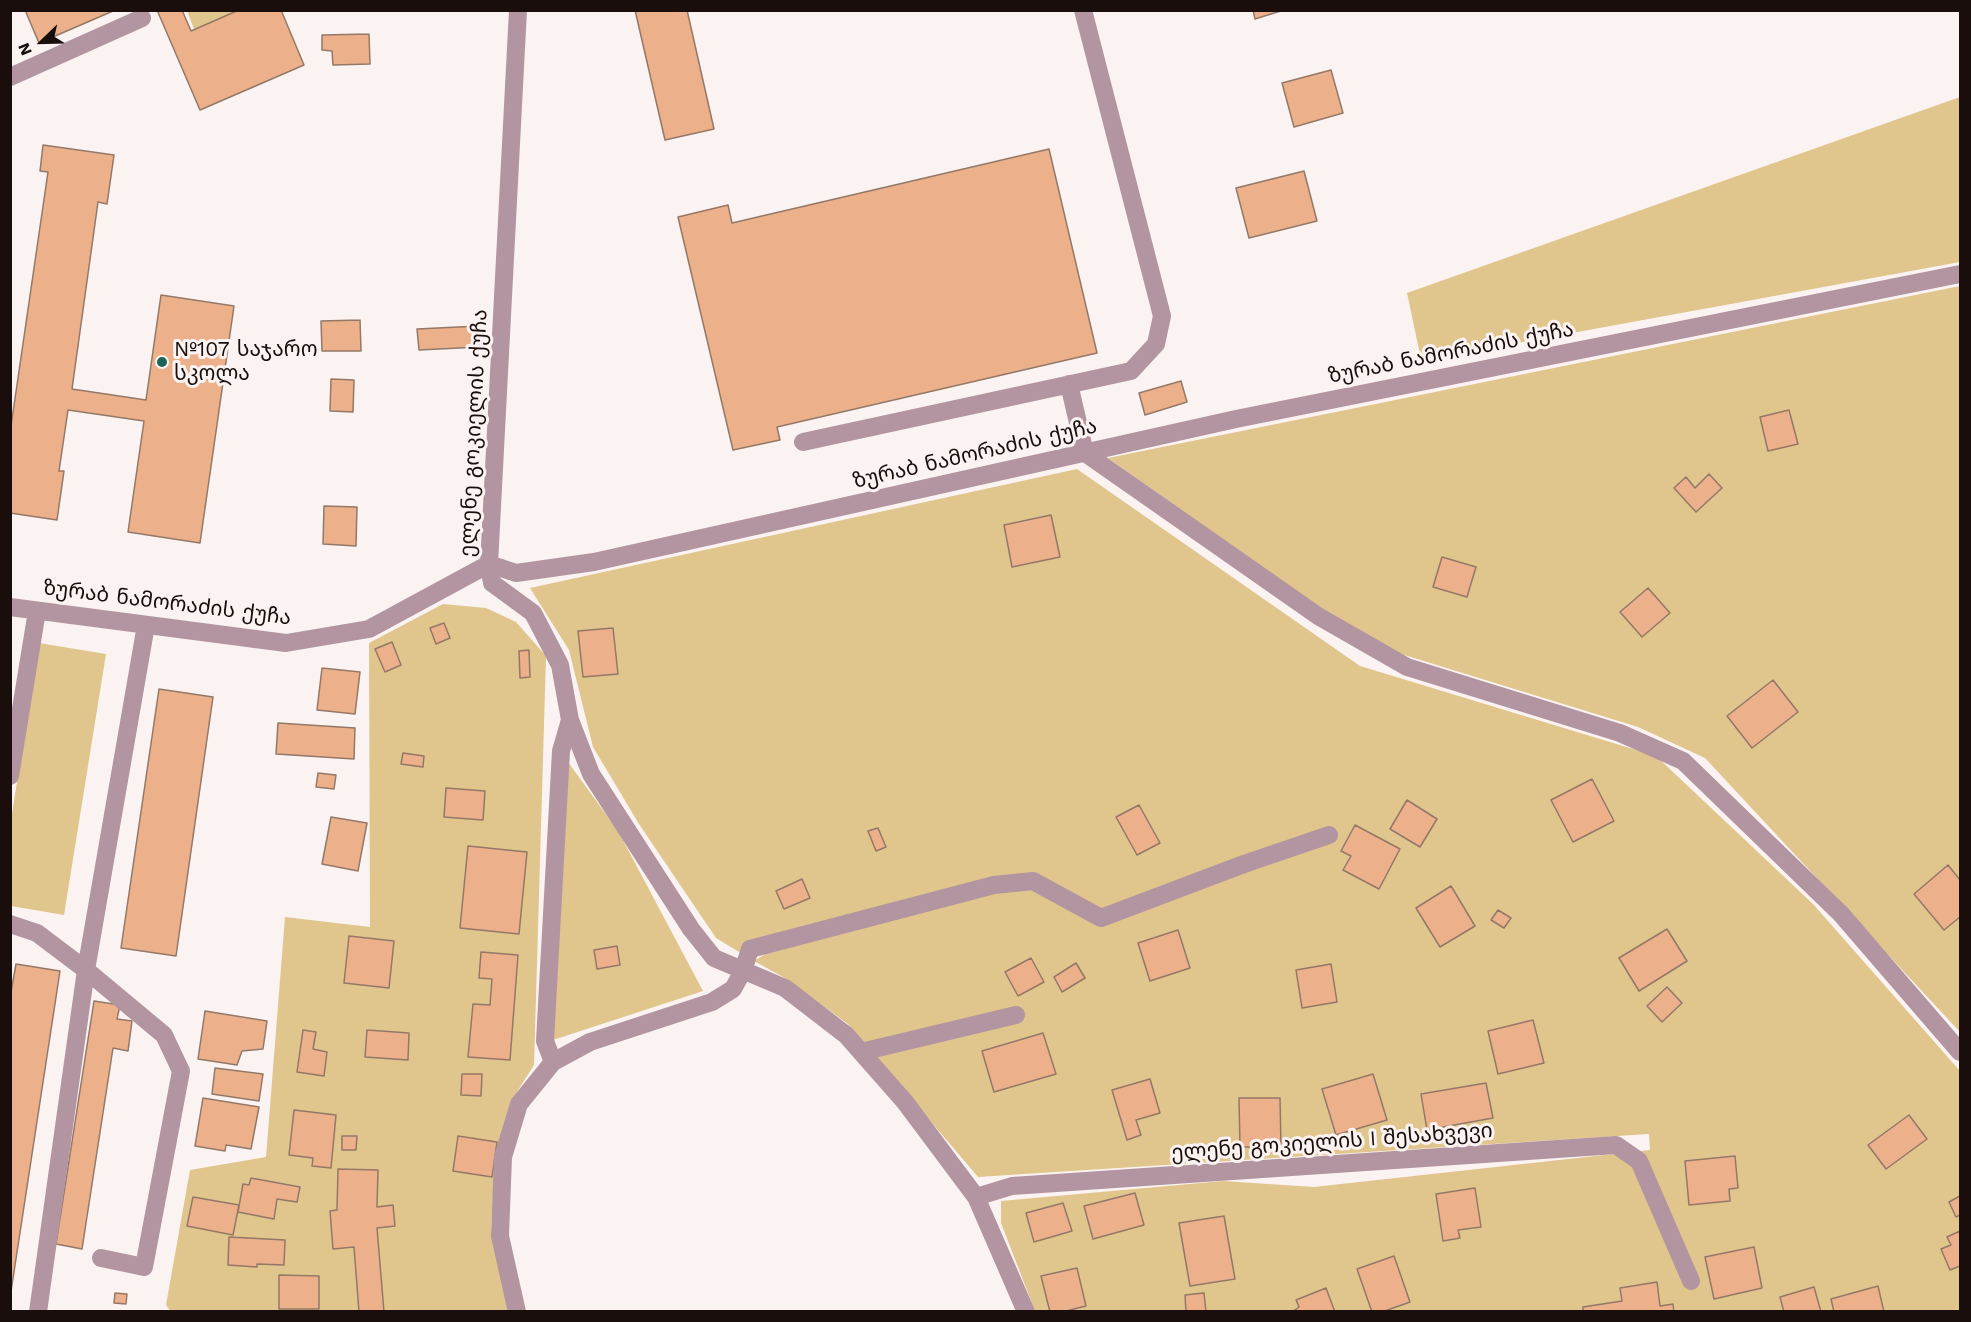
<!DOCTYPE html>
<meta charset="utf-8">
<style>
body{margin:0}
#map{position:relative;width:1971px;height:1322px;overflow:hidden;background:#fbf3f2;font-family:"Work Sans",sans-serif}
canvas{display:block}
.frame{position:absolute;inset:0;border:12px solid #1a0e0d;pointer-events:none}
.north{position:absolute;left:12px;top:12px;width:60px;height:60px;-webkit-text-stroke:4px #fbf3f2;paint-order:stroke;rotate:247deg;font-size:16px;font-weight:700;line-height:24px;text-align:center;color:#1a0e0d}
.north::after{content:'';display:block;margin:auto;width:21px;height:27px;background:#1a0e0d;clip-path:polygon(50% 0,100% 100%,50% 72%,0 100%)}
</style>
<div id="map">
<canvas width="1971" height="1322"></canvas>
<div class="frame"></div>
<div class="north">N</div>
</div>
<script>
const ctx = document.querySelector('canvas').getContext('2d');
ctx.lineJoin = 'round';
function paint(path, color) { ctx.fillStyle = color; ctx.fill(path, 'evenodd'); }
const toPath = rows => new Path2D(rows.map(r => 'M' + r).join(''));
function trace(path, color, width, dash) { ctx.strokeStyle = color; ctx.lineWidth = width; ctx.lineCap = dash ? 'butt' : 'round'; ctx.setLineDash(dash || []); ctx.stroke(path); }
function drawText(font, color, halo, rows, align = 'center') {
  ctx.font = font + ' "Work Sans","Noto Sans Georgian",sans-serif'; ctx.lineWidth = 6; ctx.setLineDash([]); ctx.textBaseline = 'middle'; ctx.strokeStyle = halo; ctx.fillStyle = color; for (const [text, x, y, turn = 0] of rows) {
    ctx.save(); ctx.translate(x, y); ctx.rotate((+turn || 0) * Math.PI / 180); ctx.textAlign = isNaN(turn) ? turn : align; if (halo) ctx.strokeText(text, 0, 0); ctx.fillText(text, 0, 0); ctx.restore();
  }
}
paint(toPath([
 [187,11,237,11,194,29],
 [1960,97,1960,262,1441,357,1421,359,1407,293],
 [1960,286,1960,1032,1705,758,1638,727,1401,654,1313,603,1108,458],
 [1077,469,1360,666,1656,756,1813,904,1960,1071,1960,1311,1035,1311,1001,1223,1001,1201,1223,1181,1314,1187,1650,1150,1649,1134,978,1177,848,1024,785,978,754,961,772,950,762,938,739,952,716,938,639,824,593,747,569,650,530,588],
 [443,604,486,608,516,622,546,656,534,1065,513,1098,495,1161,491,1228,509,1311,171,1312,166,1305,190,1170,266,1157,285,917,370,927,369,643],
 [39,643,106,654,64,915,11,906,11,820],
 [568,762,618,831,703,991,553,1040]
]), '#e0c58c');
const building = toPath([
 [25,10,112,10,113,11,39,43,25,10],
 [157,10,182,10,191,31,239,10,281,10,304,65,200,110,157,10],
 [635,10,687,10,714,129,665,140,635,10],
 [1253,10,1284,10,1255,19,1253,10],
 [369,34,370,64,333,65,332,51,322,50,322,35,369,34],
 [1331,70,1343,113,1294,127,1282,83,1331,70],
 [43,145,114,155,107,204,98,202,72,389,146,400,161,295,234,306,200,543,128,532,144,421,68,410,59,471,64,471,57,520,10,513,10,433,48,172,40,171,43,145],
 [1049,149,1097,353,777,427,780,440,733,450,678,217,728,205,732,223,1049,149],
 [1304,171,1317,221,1249,238,1236,188,1304,171],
 [360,320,361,351,322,351,321,321,360,320],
 [479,326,480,347,419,350,417,329,479,326],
 [331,379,354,380,353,412,330,411,331,379],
 [1181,381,1187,402,1145,415,1139,393,1181,381],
 [1789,410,1798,444,1768,451,1760,417,1789,410],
 [1709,474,1722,488,1696,512,1674,488,1686,477,1695,488,1709,474],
 [324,506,357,507,356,546,323,544,324,506],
 [1051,515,1060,557,1012,567,1004,525,1051,515],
 [1442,557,1476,567,1467,597,1433,587,1442,557],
 [1648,588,1670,613,1642,637,1620,612,1648,588],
 [444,623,450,638,436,644,430,628,444,623],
 [613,628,618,674,583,677,578,631,613,628],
 [392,642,401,665,385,672,375,649,392,642],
 [529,650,530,677,520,678,519,651,529,650],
 [322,668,360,672,355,714,317,710,322,668],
 [1773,680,1798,712,1752,748,1727,716,1773,680],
 [159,689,213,697,176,956,121,948,159,689],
 [278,723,355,728,354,759,276,754,278,723],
 [403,753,424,756,423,767,401,764,403,753],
 [318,773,336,775,334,789,316,787,318,773],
 [1592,779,1614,821,1573,842,1551,800,1592,779],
 [446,788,485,791,483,820,444,817,446,788],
 [1407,800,1437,819,1420,847,1390,829,1407,800],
 [1139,805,1160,843,1137,855,1116,817,1139,805],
 [331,817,367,823,358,871,322,864,331,817],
 [1355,825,1400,849,1379,889,1343,870,1351,856,1341,851,1355,825],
 [878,828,886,847,876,851,868,831,878,828],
 [468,846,527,852,519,934,460,928,468,846],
 [1948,865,1960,880,1960,917,1944,930,1914,894,1948,865],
 [802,879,810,898,784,909,776,891,802,879],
 [1451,886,1475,926,1440,947,1416,908,1451,886],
 [1498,910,1511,918,1504,928,1491,920,1498,910],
 [1667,929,1687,961,1639,991,1619,958,1667,929],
 [1178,930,1190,968,1150,981,1138,943,1178,930],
 [349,936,394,941,389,988,344,983,349,936],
 [617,946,620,965,597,969,594,950,617,946],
 [481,952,518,955,510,1060,468,1057,473,1004,490,1005,492,979,479,978,481,952],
 [1031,958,1044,982,1018,996,1005,972,1031,958],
 [1076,963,1085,978,1062,992,1054,977,1076,963],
 [16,964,60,971,10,1298,10,998,16,964],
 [1331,964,1337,1002,1302,1008,1296,970,1331,964],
 [1667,987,1682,1003,1662,1022,1647,1006,1667,987],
 [94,1001,120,1005,117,1019,132,1021,128,1051,113,1048,82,1249,56,1244,94,1001],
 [205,1011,267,1021,263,1049,242,1051,237,1065,198,1059,205,1011],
 [1533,1020,1544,1063,1498,1074,1488,1031,1533,1020],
 [303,1030,316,1032,313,1049,327,1052,324,1076,297,1072,303,1030],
 [367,1030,409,1033,408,1060,365,1057,367,1030],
 [1043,1033,1056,1074,994,1092,982,1051,1043,1033],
 [215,1068,263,1074,259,1101,212,1094,215,1068],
 [462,1074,482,1074,481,1096,461,1095,462,1074],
 [1373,1074,1387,1120,1336,1135,1322,1089,1373,1074],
 [1150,1079,1160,1113,1136,1120,1141,1135,1127,1140,1112,1090,1150,1079],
 [1486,1083,1493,1118,1427,1130,1421,1094,1486,1083],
 [203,1098,259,1107,251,1149,226,1145,225,1151,195,1146,203,1098],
 [1239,1098,1280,1098,1281,1147,1240,1147,1239,1098],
 [294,1110,336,1115,331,1168,312,1166,313,1158,289,1155,294,1110],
 [1909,1115,1927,1139,1886,1169,1868,1145,1909,1115],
 [342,1136,357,1136,356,1150,342,1150,342,1136],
 [458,1136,497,1142,492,1177,453,1171,458,1136],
 [1735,1156,1738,1188,1729,1189,1730,1201,1689,1205,1685,1161,1735,1156],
 [338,1169,378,1170,377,1207,393,1205,395,1226,377,1228,384,1312,359,1312,354,1247,333,1249,330,1211,337,1210,338,1169],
 [251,1178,300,1187,297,1202,277,1199,274,1219,238,1212,243,1184,249,1185,251,1178],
 [1475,1188,1481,1227,1458,1230,1460,1238,1443,1241,1436,1194,1475,1188],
 [1135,1193,1144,1225,1093,1239,1084,1206,1135,1193],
 [1960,1196,1960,1215,1956,1217,1949,1202,1960,1196],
 [193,1197,239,1205,233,1235,187,1226,193,1197],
 [1063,1203,1072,1231,1034,1242,1026,1213,1063,1203],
 [1224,1216,1235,1279,1190,1286,1179,1223,1224,1216],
 [1960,1231,1960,1266,1950,1270,1941,1249,1951,1245,1947,1237,1960,1231],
 [229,1237,285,1240,284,1265,257,1264,257,1267,228,1265,229,1237],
 [1754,1247,1762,1288,1714,1299,1705,1257,1754,1247],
 [1394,1256,1410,1302,1382,1312,1372,1312,1357,1269,1394,1256],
 [1077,1268,1086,1306,1062,1312,1050,1312,1041,1276,1077,1268],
 [279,1275,319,1276,319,1309,279,1309,279,1275],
 [1657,1282,1660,1306,1673,1304,1674,1312,1583,1312,1583,1307,1622,1301,1620,1288,1657,1282],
 [1878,1286,1884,1312,1834,1312,1831,1299,1878,1286],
 [1814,1287,1821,1312,1784,1312,1780,1297,1814,1287],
 [1326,1288,1335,1312,1292,1312,1299,1307,1296,1300,1326,1288],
 [115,1293,127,1294,126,1304,114,1303,115,1293],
 [1204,1293,1206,1312,1186,1312,1185,1295,1204,1293]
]);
paint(building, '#ecb18b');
trace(building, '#947867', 1.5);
trace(toPath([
 [518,10,489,564,492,583,533,613,560,665,570,720,591,774,691,929,714,958,785,988,846,1035,905,1102,976,1197,1026,1312],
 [10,77,142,18],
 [1069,384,1085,453,1318,616,1407,667,1620,733,1683,761,1841,914,1960,1052],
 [803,442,1131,371,1156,344,1162,316,1083,10],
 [10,607,286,643,369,629,489,564,516,573,594,562,1236,419,1960,274],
 [10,776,37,611],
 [10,924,37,933,86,970,164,1035,181,1071,144,1267,101,1258],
 [861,1052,1016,1015],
 [553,1062,545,1041,561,751,570,720],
 [976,1197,1012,1186,1616,1145,1639,1161,1691,1281],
 [38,1312,86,970,146,625],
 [517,1312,500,1236,503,1157,519,1104,553,1062,590,1042,712,1002,733,989,743,971,750,949,994,885,1033,881,1101,918,1244,864,1329,835]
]), '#b295a1', 18);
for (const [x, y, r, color] of [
 [162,362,6,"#1c645a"]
]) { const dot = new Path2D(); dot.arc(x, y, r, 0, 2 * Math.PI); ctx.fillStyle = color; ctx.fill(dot); trace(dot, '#fbf3f2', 2); }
drawText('21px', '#1a0e0d', '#fbf3f2', [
 ["№107 საჯარო",174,350],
 ["სკოლა",174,374]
], 'left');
drawText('21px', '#1a0e0d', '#fbf3f2', [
 ["ზურაბ ნამორაძის ქუჩა",1451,353,-11],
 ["ელენე გოკიელის ქუჩა",474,433,-87],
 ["ზურაბ ნამორაძის ქუჩა",975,454,-13],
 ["ზურაბ ნამორაძის ქუჩა",167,603,7],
 ["ელენე გოკიელის I შესახვევი",1332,1142,-4]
]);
</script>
